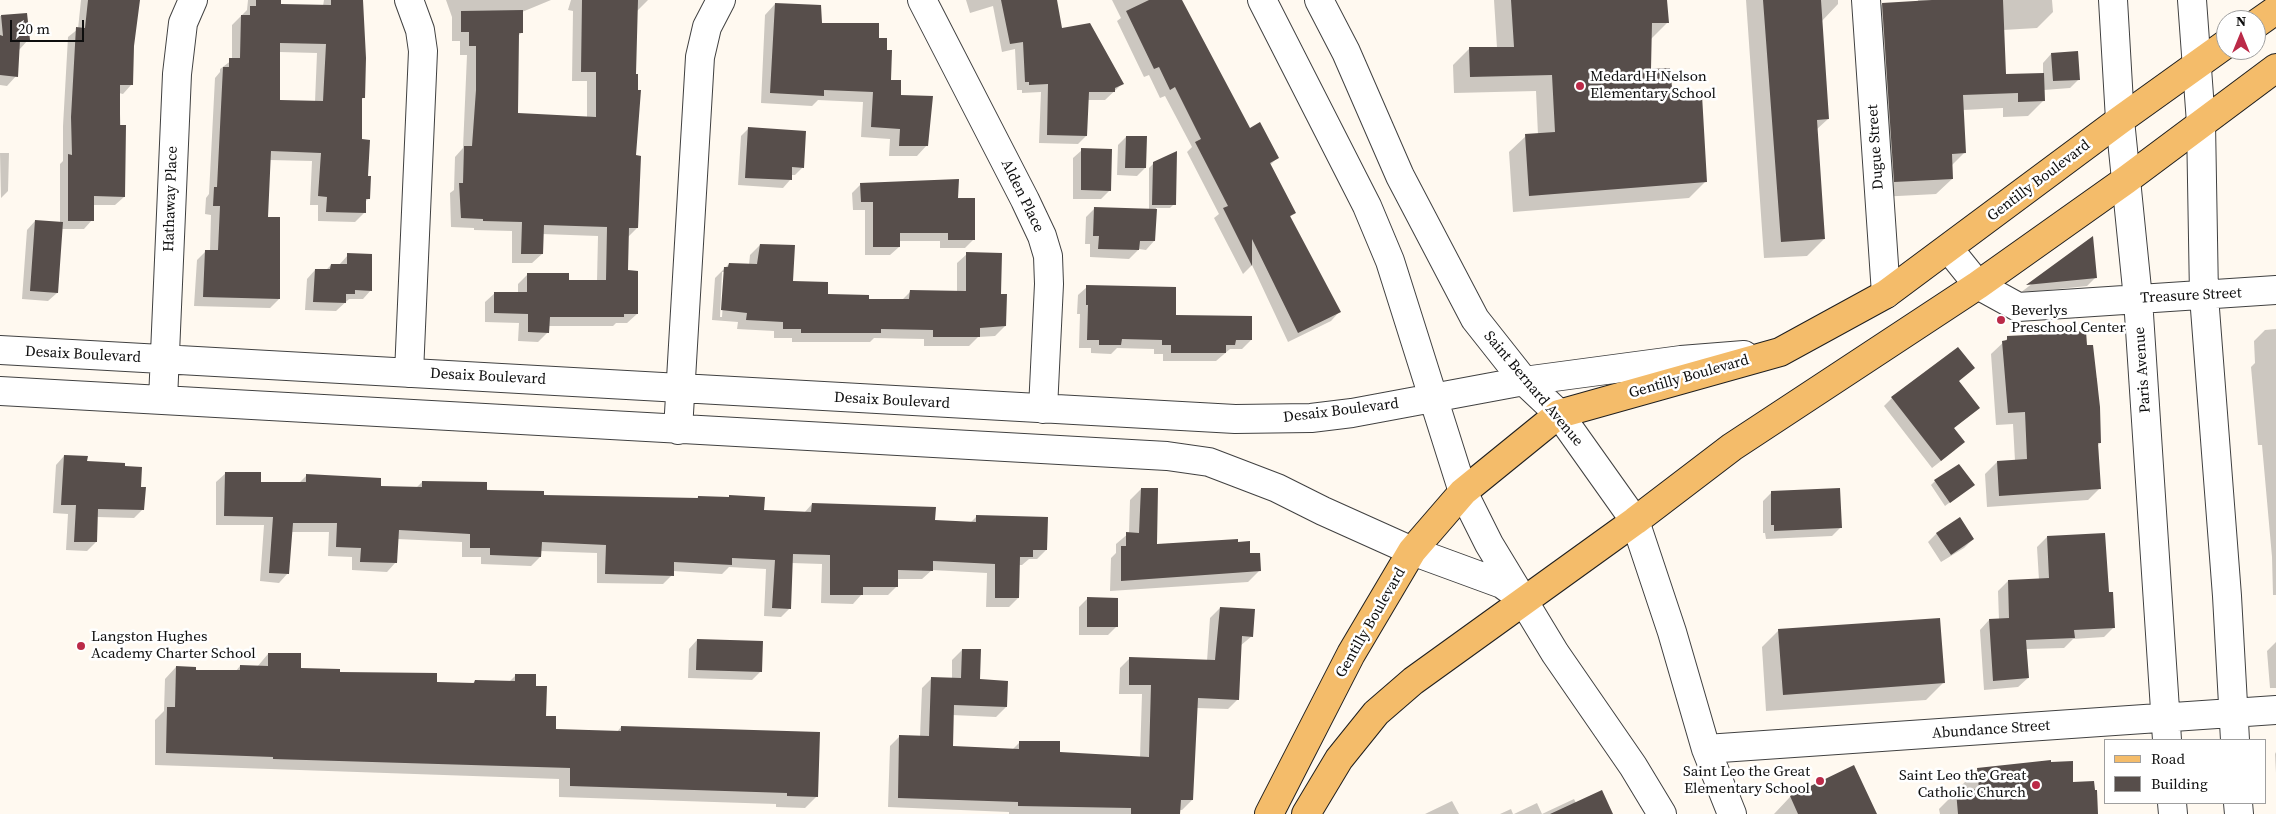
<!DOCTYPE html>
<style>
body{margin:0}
#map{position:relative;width:2276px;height:814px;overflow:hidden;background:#fff9f0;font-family:"Source Serif 4",serif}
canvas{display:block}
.legend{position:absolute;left:2104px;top:739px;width:162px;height:65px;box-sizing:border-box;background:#fff;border:1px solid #9f9f9f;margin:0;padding:6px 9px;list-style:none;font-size:15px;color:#0e0e0e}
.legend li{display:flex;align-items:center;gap:10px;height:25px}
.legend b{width:25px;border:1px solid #9f9f9f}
.north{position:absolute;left:2216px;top:10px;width:50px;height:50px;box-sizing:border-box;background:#fff;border:1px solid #9f9f9f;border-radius:50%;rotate:0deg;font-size:14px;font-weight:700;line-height:20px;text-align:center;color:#0e0e0e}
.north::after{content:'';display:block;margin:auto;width:18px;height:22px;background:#bb2a48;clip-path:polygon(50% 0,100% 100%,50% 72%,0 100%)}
.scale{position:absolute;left:10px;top:20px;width:74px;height:22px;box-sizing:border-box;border:2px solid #0e0e0e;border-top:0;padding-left:6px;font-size:15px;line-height:18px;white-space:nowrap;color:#0e0e0e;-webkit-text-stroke:4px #fff;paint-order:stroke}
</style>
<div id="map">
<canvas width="2276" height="814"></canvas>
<ul class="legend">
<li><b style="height:6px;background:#f4bc6a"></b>Road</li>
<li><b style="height:14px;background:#574e4b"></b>Building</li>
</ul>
<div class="north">N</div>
<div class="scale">20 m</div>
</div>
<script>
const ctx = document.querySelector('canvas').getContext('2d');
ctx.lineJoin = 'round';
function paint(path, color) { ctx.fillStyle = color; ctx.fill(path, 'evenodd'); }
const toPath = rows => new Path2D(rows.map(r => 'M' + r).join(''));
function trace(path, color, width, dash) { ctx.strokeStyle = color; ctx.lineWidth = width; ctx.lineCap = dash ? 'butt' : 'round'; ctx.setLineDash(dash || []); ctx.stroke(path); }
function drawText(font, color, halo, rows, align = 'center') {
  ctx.font = font + ' "Source Serif 4",serif'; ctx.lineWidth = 5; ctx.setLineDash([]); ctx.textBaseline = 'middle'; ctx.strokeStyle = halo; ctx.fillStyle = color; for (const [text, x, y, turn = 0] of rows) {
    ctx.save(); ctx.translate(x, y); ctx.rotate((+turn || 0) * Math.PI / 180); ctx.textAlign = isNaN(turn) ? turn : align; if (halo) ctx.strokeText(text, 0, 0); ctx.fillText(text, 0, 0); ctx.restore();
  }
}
paint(toPath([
 [81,0,138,0,133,45,131,85,123,94,119,93,124,197,115,205,93,205,92,220,84,229,61,229,57,293,48,301,22,299,27,230,35,221,60,223,60,164,63,161,63,126,68,37,78,29],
 [248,0,280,0,280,5,323,6,324,0,363,0,363,98,360,101,360,141,369,198,365,202,364,213,355,222,318,221,318,205,310,205,312,161,270,160,267,218,279,299,270,308,194,306,197,260,206,251,210,251,211,215,205,214,206,198,209,194,215,78,220,72,220,69,232,60,232,25,247,10],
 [279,52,317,53,315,102,279,102],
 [446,0,551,0,522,12,522,32,518,36,516,114,587,118,587,81,572,81,573,11,568,10,571,0,648,0,636,12,635,157,637,228,627,238,626,272,637,314,627,323,616,323,613,326,548,326,548,332,538,342,518,341,519,323,485,322,485,302,495,293,518,293,518,284,528,274,567,281,597,281,598,236,542,234,542,254,532,263,512,263,512,231,474,230,474,228,451,227,450,193,454,190,455,157,463,148,467,55,460,55,460,41,452,41,452,17],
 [966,0,1056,0,1061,30,1123,83,1105,100,1088,100,1086,136,1078,144,1039,143,1041,92,1022,93,1022,90,1017,90,1015,49,1002,52,993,6,970,13],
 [1112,0,1181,0,1202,43,1204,42,1249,129,1277,158,1270,165,1294,213,1289,218,1340,311,1331,321,1288,342,1252,265,1243,274,1214,218,1219,214,1187,152,1192,147,1165,96,1160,98,1149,75,1144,77,1117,21,1121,18],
 [1494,0,1666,0,1668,22,1650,40,1650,70,1672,98,1706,181,1689,198,1513,212,1509,152,1526,136,1538,135,1536,91,1454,93,1453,65,1470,48,1497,48],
 [1746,0,1838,0,1838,4,1821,22,1828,119,1816,130,1824,239,1807,256,1764,258],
 [1918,0,2052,0,2053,12,2037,28,2003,30,2005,76,2043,74,2043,63,2051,54,2079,79,2070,88,2044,90,2044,100,2028,116,2003,117,2003,108,1963,110,1965,152,1951,166,1952,179,1936,194,1879,197,1867,20,1882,4,1918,2],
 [775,4,821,24,878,39,886,51,890,81,927,145,917,156,889,156,890,139,861,137,863,102,818,100,812,106,761,103,765,15],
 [26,14,28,40,19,50,17,75,7,86,0,85,0,92,0,16],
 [749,128,803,167,795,175,791,175,790,180,783,188,738,185,741,136],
 [1126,137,1145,168,1137,176,1117,175,1118,145],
 [1082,150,1110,190,1101,199,1073,199,1073,158],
 [0,153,9,153,8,191,1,198],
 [1154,163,1174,204,1170,208,1156,208,1154,241,1146,250,1139,249,1129,259,1090,257,1090,244,1085,244,1086,217,1095,208,1149,210,1149,168],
 [861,184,957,199,973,240,965,248,940,248,940,241,899,241,899,247,890,255,865,255,865,210,853,210,852,193],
 [2092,238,2096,277,2087,286,2020,293],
 [760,245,792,282,826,296,868,301,901,301,910,292,957,292,957,263,967,254,1000,295,1005,326,995,336,978,337,969,346,924,346,924,339,874,338,870,342,792,342,792,338,774,338,774,331,737,329,738,322,712,320,715,278,729,264,749,265,750,255],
 [722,272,725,272,722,317,720,317],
 [348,255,371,290,363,299,349,299,336,311,305,310,307,279,315,270,326,270,331,265,339,265],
 [1087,287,1174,317,1251,340,1242,349,1230,349,1216,361,1163,361,1163,354,1154,354,1154,349,1117,348,1111,354,1091,353,1091,348,1079,348,1080,314,1077,314,1078,295],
 [2276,329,2276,595,2273,595,2272,557,2262,445,2258,445,2251,367,2255,363,2254,341,2265,330],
 [2050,332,2086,346,2094,378,2097,378,2100,443,2097,446,2100,488,2088,500,1987,507,1985,474,1997,462,2015,461,2013,424,1996,425,1991,354,2008,338,2047,335],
 [1958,381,1978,408,1953,429,1955,450,1932,468,1884,406,1892,398],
 [64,456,86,463,124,467,140,488,143,509,134,518,97,517,96,542,87,551,66,550,68,514,53,513,56,465],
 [226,473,259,483,299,483,306,476,379,487,416,488,422,482,542,496,696,500,698,497,763,512,804,513,812,504,934,521,970,523,977,516,1046,550,1037,559,1029,559,1022,565,1018,565,1018,598,1009,607,986,607,987,573,932,570,922,579,897,579,897,586,888,595,861,595,853,604,821,603,822,564,792,563,790,608,781,617,764,616,766,569,729,567,722,574,673,571,672,575,663,584,597,583,597,553,540,551,540,557,531,566,481,564,481,557,462,557,462,542,397,539,396,562,387,572,352,570,352,557,328,556,329,532,291,532,288,573,279,583,260,581,264,525,216,525,216,482],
 [1935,481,1973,485,1945,506,1931,485],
 [1141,489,1156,545,1237,543,1249,554,1259,571,1248,582,1110,591,1111,558,1116,553,1116,544,1129,533,1130,500],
 [1772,492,1840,528,1832,536,1766,539,1765,533,1763,533,1763,501],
 [1937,533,1973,539,1964,548,1941,562,1928,542],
 [2047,537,2108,594,2114,627,2104,637,2073,639,2064,648,2026,649,2028,678,2018,687,1984,690,1980,630,1989,620,1999,620,1998,591,2008,581,2039,580,2037,547],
 [1088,598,1116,627,1108,635,1079,635,1079,607],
 [1220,608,1252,636,1240,646,1238,699,1228,709,1196,708,1192,800,1182,810,1179,810,1179,814,1009,814,1009,812,888,807,890,746,900,736,920,737,922,688,932,678,952,679,952,660,962,650,979,681,1006,707,996,717,952,715,951,747,1012,750,1020,742,1059,753,1140,758,1142,694,1119,694,1120,668,1130,658,1207,661,1210,618],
 [1779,630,1943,683,1926,700,1766,711,1762,647],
 [697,640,761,671,752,680,688,678,689,649],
 [2276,642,2276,688,2270,688,2267,651],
 [268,654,300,669,436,683,472,684,475,681,509,682,516,675,534,687,545,718,554,730,617,732,621,727,817,796,805,808,776,807,776,804,559,797,559,779,155,765,155,720,164,711,165,679,176,667,194,672,235,672,240,666,257,667],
 [2276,752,2276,773,2275,754],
 [1853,767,1876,814,1774,814,1790,797],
 [1978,769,2071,783,2097,814,1940,814,1939,809,1956,792,1961,792,1961,786],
 [1574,799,1576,803,1612,814,1542,814],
 [1452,801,1459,814,1425,814],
 [1537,803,1542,814,1514,814],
 [1511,809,1513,814,1500,814]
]), '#0003');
paint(toPath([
 [88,0,140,0,134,46,133,85,120,85,120,125,126,125,125,197,94,196,94,221,68,221,68,154,72,155,71,117,76,27,85,28],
 [256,0,281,0,281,4,331,5,331,0,363,0,366,58,365,98,362,98,362,139,370,140,368,176,371,176,370,199,366,199,366,213,326,212,327,197,318,196,321,153,271,151,268,217,280,217,280,299,203,297,205,250,218,250,220,206,213,206,214,187,217,187,223,67,229,67,229,58,240,58,241,15,250,15,250,6,256,6],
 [280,43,326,44,323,101,280,100],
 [582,0,638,0,636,74,638,74,638,90,641,90,636,155,641,156,638,228,629,228,628,270,638,271,638,314,624,314,624,317,550,317,549,333,528,332,528,314,494,313,494,292,527,292,527,273,569,273,569,280,606,280,607,227,544,225,543,254,521,254,522,222,483,221,483,219,461,218,459,183,463,183,464,146,472,146,476,90,476,46,469,46,469,32,461,32,461,11,523,10,523,33,519,33,518,113,596,117,596,72,581,72],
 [1001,0,1057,0,1062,28,1090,23,1124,84,1115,88,1115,92,1089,92,1087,136,1047,135,1048,84,1029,85,1029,82,1025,82,1023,42,1010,44],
 [1149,0,1182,0,1250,128,1260,122,1279,158,1270,163,1296,213,1290,216,1341,312,1298,333,1252,239,1252,266,1223,208,1228,206,1195,142,1201,139,1175,87,1170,90,1159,67,1154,69,1126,11],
 [1511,0,1667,0,1669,23,1652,23,1651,69,1670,68,1673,97,1702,95,1707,182,1529,196,1525,134,1555,132,1552,75,1470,77,1469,47,1514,47],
 [1763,0,1821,0,1829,119,1817,120,1825,239,1781,242],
 [1932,0,2003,0,2006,74,2044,73,2045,101,2018,102,2018,93,1963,95,1966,153,1952,154,1953,179,1894,182,1882,3],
 [775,3,821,5,822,23,879,23,879,38,887,38,887,50,892,50,891,80,901,80,901,95,933,96,928,146,899,146,900,129,871,127,873,92,824,90,824,96,770,93],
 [27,13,30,40,20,40,18,77,0,75,0,35,3,36,1,15],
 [2078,51,2080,80,2053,81,2051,53],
 [748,127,806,131,804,168,792,167,792,180,745,178],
 [1126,136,1147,136,1146,168,1125,168],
 [1081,148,1112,149,1111,191,1081,190],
 [1177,151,1176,205,1152,205,1153,162],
 [959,179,958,198,975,198,975,240,948,240,948,233,900,233,900,247,873,247,873,202,861,202,860,183],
 [1094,207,1157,209,1155,241,1140,241,1139,250,1098,249,1099,236,1093,236],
 [35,220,63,222,58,293,30,291],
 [2093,236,2097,278,2026,285],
 [760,244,795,245,793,281,828,282,828,294,869,295,869,299,909,299,910,290,966,291,966,252,1002,253,1001,294,1007,294,1006,326,980,328,980,337,933,337,933,330,881,329,881,333,801,333,801,329,783,329,783,322,746,320,747,313,721,310,724,267,728,267,729,263,757,264],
 [347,253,372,254,372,291,355,290,355,294,346,294,346,303,313,302,315,269,330,269,331,264,347,264],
 [1086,285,1176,287,1176,315,1252,316,1252,340,1236,340,1235,345,1226,345,1226,353,1171,353,1171,345,1162,345,1162,340,1122,339,1121,345,1099,345,1099,340,1087,340,1088,305,1086,305],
 [2069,330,2069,332,2086,331,2087,345,2093,345,2100,407,2101,443,2098,443,2101,489,1999,496,1997,461,2027,459,2025,412,2008,413,2002,341,2007,340,2007,336,2049,334,2049,331],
 [1958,347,1975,368,1959,381,1980,408,1954,428,1965,442,1941,461,1891,397],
 [64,455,88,456,87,461,125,463,125,466,142,467,141,487,146,487,144,510,98,509,97,542,74,542,76,505,61,505],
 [1959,464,1975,485,1950,503,1934,480],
 [225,472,261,472,261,482,306,482,306,474,381,478,381,486,422,487,422,481,487,482,487,490,544,491,544,495,698,498,698,496,729,497,729,495,765,497,764,510,811,512,812,503,936,507,935,520,976,522,976,515,1048,517,1047,550,1033,550,1033,557,1020,557,1019,598,995,598,995,564,933,561,933,571,898,570,898,587,863,587,863,595,830,595,830,555,793,554,791,609,772,608,775,560,732,558,732,565,674,562,674,576,605,574,606,545,542,542,541,557,490,555,490,548,470,548,470,534,399,530,397,563,360,562,361,548,336,547,337,523,293,523,289,574,269,573,273,517,224,516],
 [1141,488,1158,488,1157,544,1238,539,1238,542,1250,541,1250,553,1260,553,1261,571,1121,581,1121,546,1126,546,1126,532,1139,533],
 [1840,488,1842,528,1774,531,1774,525,1771,525,1771,491],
 [1960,517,1974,539,1951,555,1936,533],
 [2105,533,2109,592,2113,592,2115,628,2074,630,2075,638,2026,640,2029,678,1993,681,1989,619,2009,618,2008,580,2049,578,2047,536],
 [1087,597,1118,598,1118,627,1087,627],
 [1220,607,1255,609,1253,637,1242,636,1239,700,1198,698,1193,800,1181,800,1180,814,1131,814,1131,808,1018,806,1018,802,898,798,899,735,929,736,931,677,961,678,962,649,981,649,980,679,1008,681,1007,707,954,705,953,746,1019,749,1019,741,1060,741,1060,752,1149,757,1151,685,1129,685,1129,657,1215,660],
 [1940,618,1945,683,1783,695,1778,629],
 [697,639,763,641,762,672,696,670],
 [268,653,301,653,301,668,340,669,340,672,437,673,437,682,474,683,475,680,515,681,515,674,536,674,536,686,547,686,546,716,556,716,556,729,621,731,621,726,820,732,818,797,787,796,787,793,570,786,570,768,273,759,273,757,166,753,167,707,175,707,176,666,196,667,196,670,240,670,240,665,268,666],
 [2051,760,2051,762,2073,761,2073,782,2094,781,2095,790,2097,790,2098,814,1958,814,1956,791,1979,789,1977,768],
 [1854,765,1877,814,1798,814,1790,796],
 [1602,790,1613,814,1550,814]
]), '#574e4b');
const minor = toPath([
 [922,0,1025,200,1042,236,1048,256,1049,284,1043,409],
 [1262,0,1367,206,1390,261,1463,492,1489,544,1555,653,1633,766,1662,814],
 [1319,0,1346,52,1400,176,1475,319,1524,381,1559,414,1635,521,1672,632,1706,749,1732,814],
 [1866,0,1886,294],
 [2113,0,2120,120,2138,299,2167,740],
 [2192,0,2201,123,2204,296,2227,596,2235,740],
 [1949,249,1978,285,2018,307,2276,290],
 [0,350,1235,419,1311,418,1352,413,1524,381,1681,360,1744,355],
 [409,373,423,51,420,30,409,0],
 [0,391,1167,456,1209,462,1277,488,1323,511,1412,551,1502,584,1524,600],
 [163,400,177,74,183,23,193,0],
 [678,430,700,57,707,27,721,0],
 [1706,749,2276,710],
 [2172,803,2173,814],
 [2238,803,2239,814]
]);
const major = toPath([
 [2256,24,2276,10],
 [1269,814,1351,654,1412,551,1463,492,1559,414,1780,352,1886,294,2120,120,2226,44],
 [1306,814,1339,759,1376,713,1413,681,1635,521,1732,447,1978,285,2126,180,2276,68]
]);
trace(minor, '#414141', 30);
trace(major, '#1f1f1f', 30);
trace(minor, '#fff', 28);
trace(major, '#f4bc6a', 28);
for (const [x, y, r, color] of [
 [1580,86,5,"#bb2a48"],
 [2001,320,5,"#bb2a48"],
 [81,646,5,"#bb2a48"],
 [1820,781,5,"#bb2a48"],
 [2036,785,5,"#bb2a48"]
]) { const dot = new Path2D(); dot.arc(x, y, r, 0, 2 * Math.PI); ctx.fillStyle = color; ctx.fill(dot); trace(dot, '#fff', 2); }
drawText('15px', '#0e0e0e', '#fff', [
 ["Medard H Nelson",1590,77],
 ["Elementary School",1590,94],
 ["Beverlys",2011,311],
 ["Preschool Center",2011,328],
 ["Langston Hughes",91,637],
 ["Academy Charter School",91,654],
 ["Saint Leo the Great",1810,772,"right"],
 ["Elementary School",1810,789,"right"],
 ["Saint Leo the Great",2026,776,"right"],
 ["Catholic Church",2026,793,"right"]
], 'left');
drawText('15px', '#0e0e0e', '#fff', [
 ["Dugue Street",1876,147,-94],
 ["Gentilly Boulevard",2039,181,-37],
 ["Alden Place",1022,196,64],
 ["Hathaway Place",171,199,-88],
 ["Treasure Street",2191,296,-3],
 ["Desaix Boulevard",83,355,3],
 ["Paris Avenue",2143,370,-94],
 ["Desaix Boulevard",488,377,3],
 ["Gentilly Boulevard",1689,377,-16],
 ["Saint Bernard Avenue",1533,389,50],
 ["Desaix Boulevard",892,401,3],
 ["Desaix Boulevard",1341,411,-7],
 ["Gentilly Boulevard",1371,623,-60],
 ["Abundance Street",1991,730,-4]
]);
</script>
